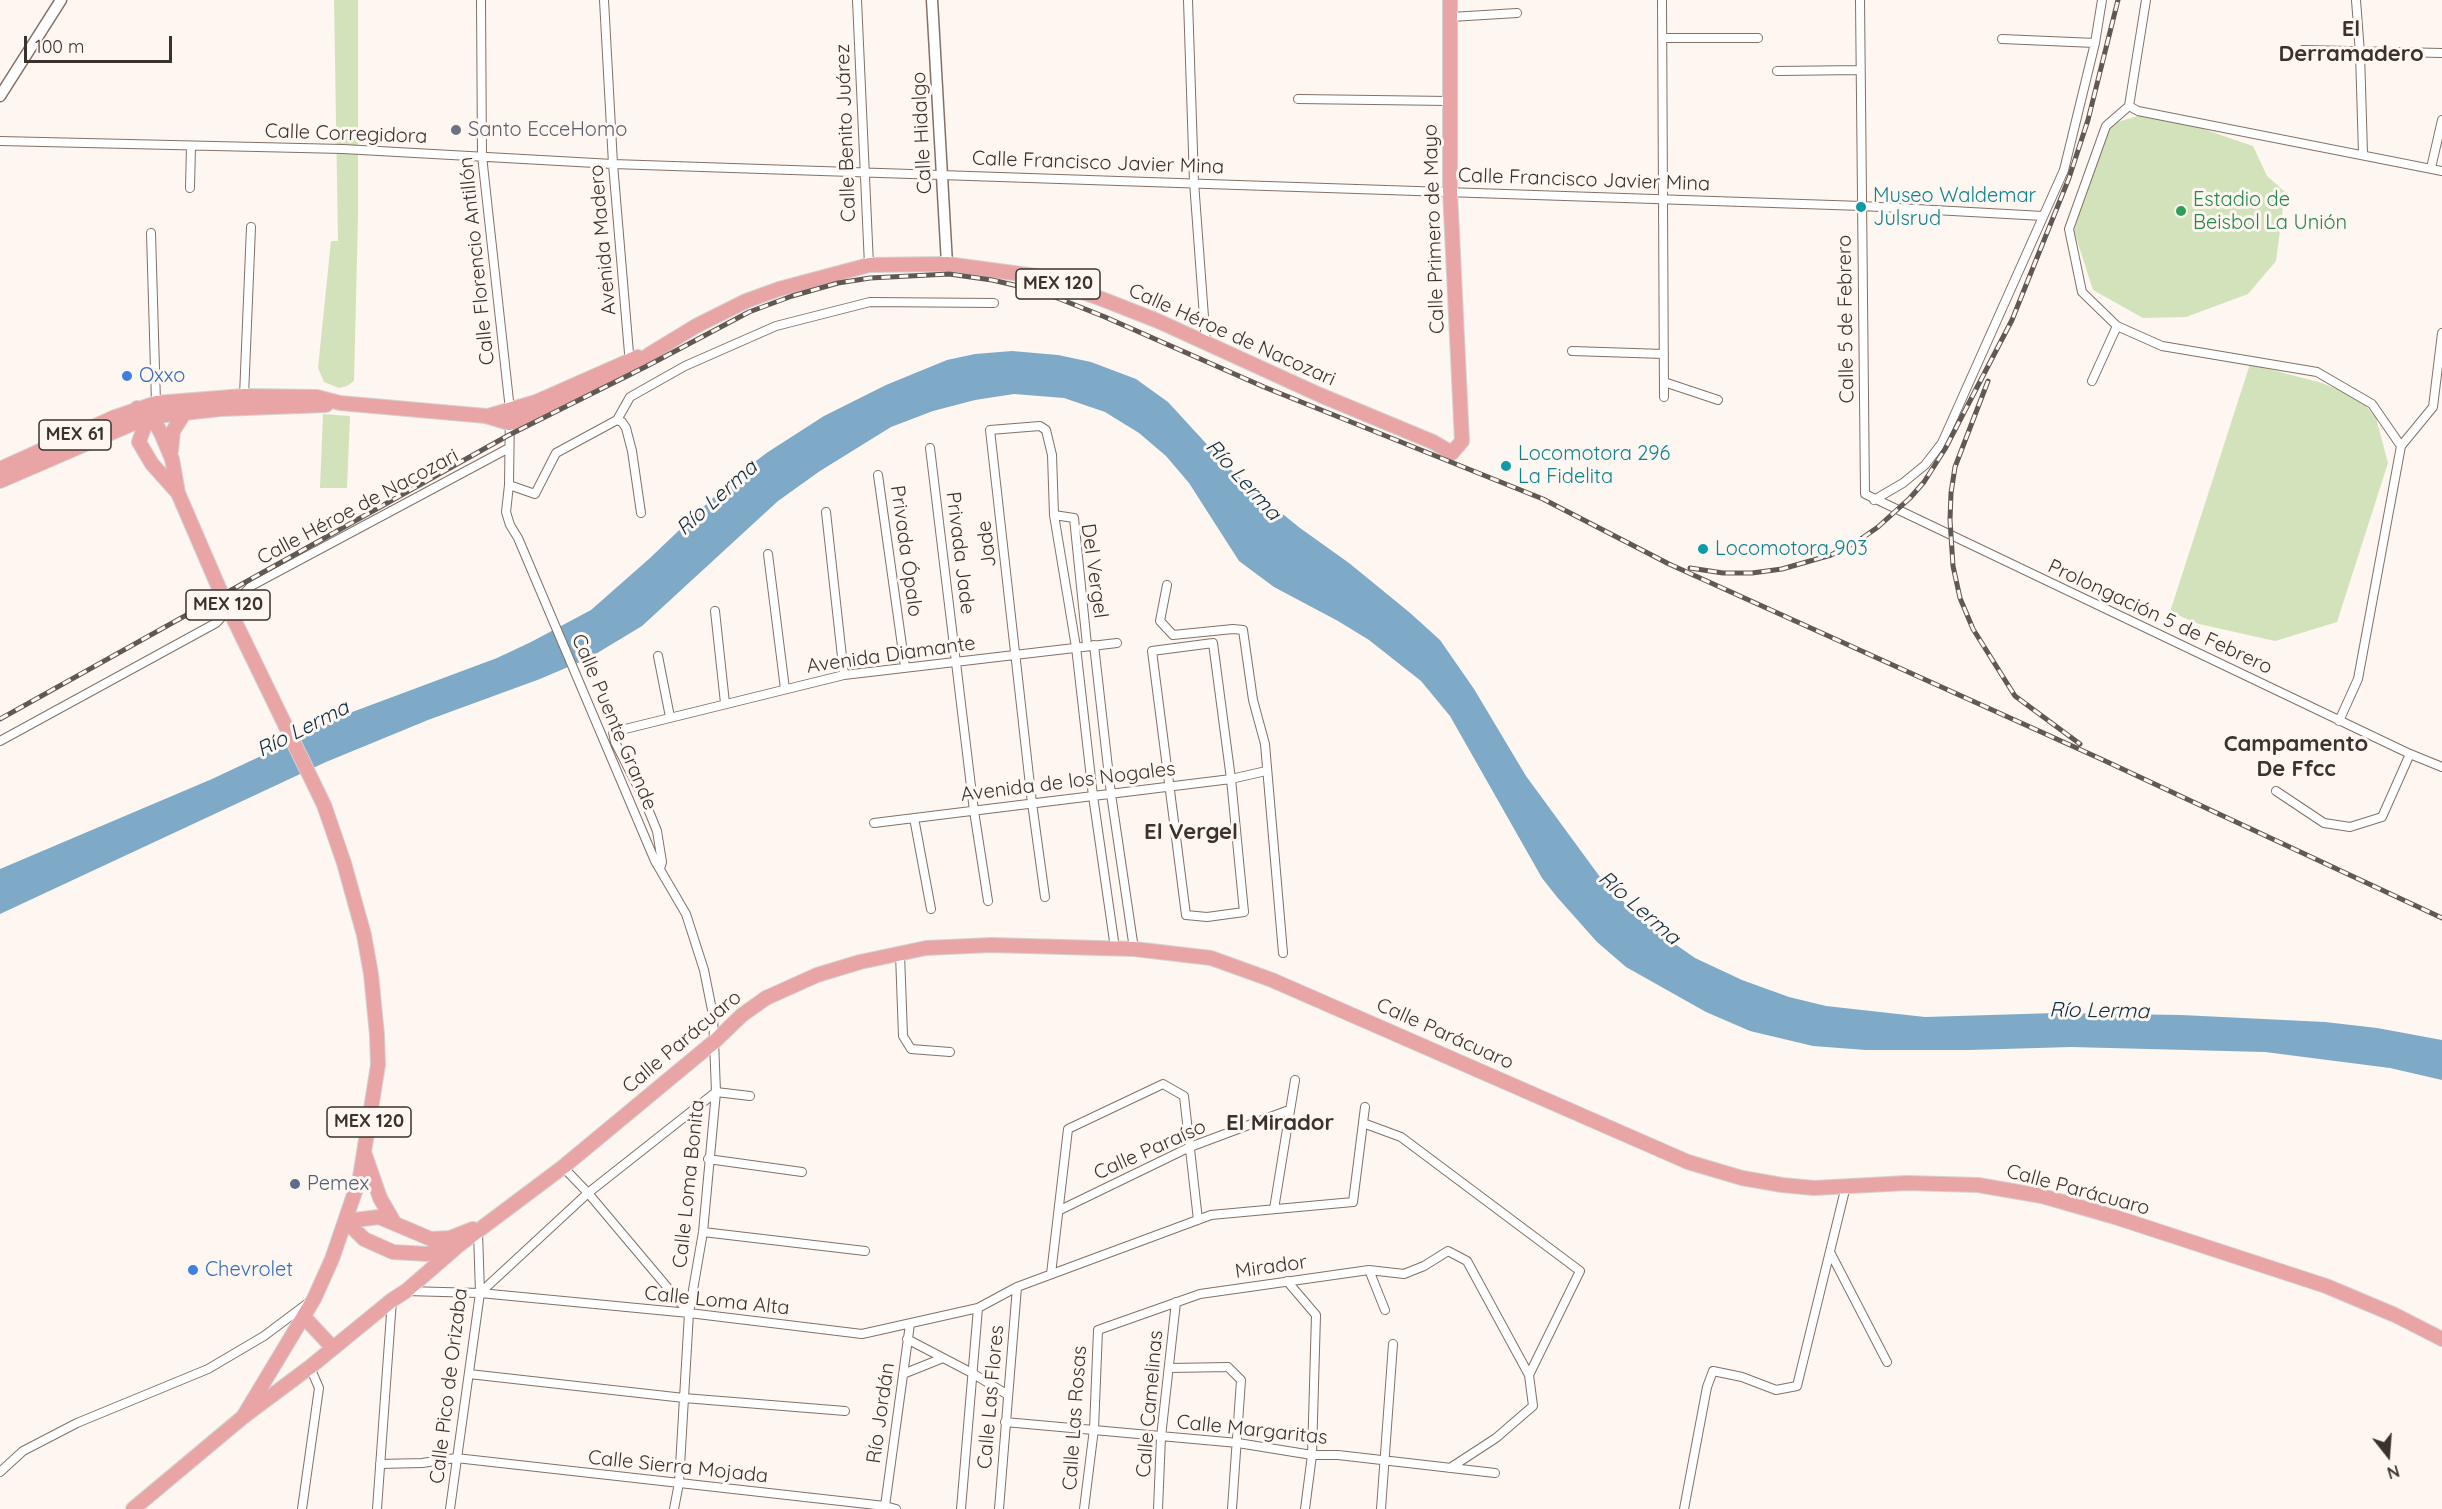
<!DOCTYPE html>
<meta charset="utf-8">
<style>
body{margin:0}
#map{position:relative;width:2442px;height:1509px;overflow:hidden;background:#fef6f1;font-family:Quicksand,sans-serif}
canvas{display:block}
.north{position:absolute;left:2358px;top:1425px;width:60px;height:60px;-webkit-text-stroke:4px #fef6f1;paint-order:stroke;rotate:163deg;font-size:16px;font-weight:700;line-height:24px;text-align:center;color:#3a322d}
.north::after{content:'';display:block;margin:auto;width:21px;height:27px;background:#3a322d;clip-path:polygon(50% 0,100% 100%,50% 72%,0 100%)}
.scale{position:absolute;left:24px;top:36px;width:148px;height:27px;box-sizing:border-box;border:3px solid #3a322d;border-top:0;padding-left:8px;font-size:18px;line-height:21px;white-space:nowrap;color:#3a322d;-webkit-text-stroke:4px #fef6f1;paint-order:stroke}
</style>
<div id="map">
<canvas width="2442" height="1509"></canvas>
<div class="north">N</div>
<div class="scale">100 m</div>
</div>
<script>
const ctx = document.querySelector('canvas').getContext('2d');
ctx.lineJoin = 'round';
function paint(path, color) { ctx.fillStyle = color; ctx.fill(path, 'evenodd'); }
const toPath = rows => new Path2D(rows.map(r => 'M' + r).join(''));
function trace(path, color, width, dash) { ctx.strokeStyle = color; ctx.lineWidth = width; ctx.lineCap = dash ? 'butt' : 'round'; ctx.setLineDash(dash || []); ctx.stroke(path); }
function drawText(font, color, halo, rows, align = 'center') {
  ctx.font = font + ' Quicksand,sans-serif'; ctx.lineWidth = 6; ctx.setLineDash([]); ctx.textBaseline = 'middle'; ctx.strokeStyle = halo; ctx.fillStyle = color; for (const [text, x, y, turn = 0] of rows) {
    ctx.save(); ctx.translate(x, y); ctx.rotate((+turn || 0) * Math.PI / 180); ctx.textAlign = isNaN(turn) ? turn : align; if (halo) ctx.strokeText(text, 0, 0); ctx.fillText(text, 0, 0); ctx.restore();
  }
}
paint(toPath([
 [334,0,358,0,358,216,354,381,347,386,339,388,324,382,318,368,331,241,338,241],
 [2141,115,2171,118,2253,146,2267,176,2285,192,2276,261,2248,294,2186,317,2143,318,2093,290,2074,231,2095,164,2111,124],
 [2250,364,2322,383,2359,398,2376,418,2388,463,2337,622,2275,641,2199,624,2170,612],
 [323,414,350,416,347,488,320,488]
]), '#d2e3bb');
paint(toPath([
 [1012,351,1058,355,1091,362,1136,379,1168,402,1224,463,1253,490,1300,528,1349,563,1409,612,1440,640,1474,689,1526,776,1600,877,1642,921,1695,958,1742,980,1789,997,1826,1006,1925,1017,2056,1013,2181,1015,2325,1022,2377,1028,2442,1040,2442,1080,2390,1068,2265,1052,2071,1047,1969,1050,1866,1050,1813,1046,1750,1031,1706,1012,1626,967,1597,942,1557,897,1542,878,1450,716,1421,681,1369,640,1338,621,1274,587,1239,561,1189,483,1166,456,1139,433,1105,412,1064,398,1014,394,975,400,933,411,891,427,820,471,778,501,642,626,589,658,540,679,428,720,326,762,0,914,0,869,212,779,261,756,320,724,497,658,531,642,591,610,650,558,737,475,768,452,824,416,886,385,947,360,975,354]
]), '#7eaac7');
const minor = toPath([
 [481,0,482,156,510,410,509,485,506,512,510,525,518,538,655,861,686,914,704,970,713,1015,716,1092,703,1232,689,1313,679,1483,674,1509],
 [604,0,613,164,630,365],
 [857,0,869,265],
 [1188,0,1194,182,1206,344],
 [1662,0,1664,397],
 [1860,0,1865,494,2410,754,2442,767],
 [2146,0,2129,106,2106,126,2069,229,2082,292,2117,326,2162,346,2317,372,2372,404,2401,446],
 [2356,0,2360,53,2363,154],
 [1451,17,1517,13],
 [1662,38,1758,38],
 [2002,39,2095,43],
 [2303,50,2442,53],
 [1777,71,1860,70],
 [1298,99,1449,101],
 [2129,106,2138,111,2442,171],
 [0,141,343,149,613,164,1862,206,2043,216],
 [2431,168,2442,120],
 [190,188,191,146],
 [151,233,156,403],
 [1572,351,1664,354],
 [2092,381,2117,326],
 [1664,382,1718,400],
 [244,396,251,227],
 [617,420,622,422,626,428,632,451,641,513],
 [930,448,974,811,988,901],
 [878,475,905,667],
 [509,485,535,494,556,453,617,420,630,397,685,366,776,326,870,302,994,303],
 [1874,500,1903,483,1925,465,1942,443,2064,170,2095,43,2102,0],
 [826,512,844,675],
 [1054,515,1074,518,1087,645],
 [768,554,785,689],
 [1167,585,1160,621,1173,635,1233,629,1243,630,1253,700,1265,744,1283,953],
 [715,611,725,703],
 [1213,643,1231,779,1244,912,1207,917,1186,915,1152,651,1213,643],
 [1094,645,1111,794,1134,949],
 [658,656,670,717],
 [2339,721,2358,679,2401,446,2433,407,2442,333],
 [0,741,216,623,251,586,509,448],
 [2276,791,2324,823,2350,827,2382,817,2410,754],
 [914,818,931,909],
 [874,823,1231,779,1266,771],
 [660,869,662,862,657,831,644,799,615,742,613,732,844,675,1117,643],
 [1045,897,1032,803,990,430,1040,426,1046,430,1052,455,1054,515,1076,647,1093,796,1115,948],
 [900,954,903,1036,911,1049,950,1052],
 [1363,1123,1401,1137,1580,1271,1529,1375],
 [708,1159,802,1172],
 [563,1167,588,1193,689,1313],
 [1274,1209,1295,1080],
 [1060,1210,1190,1147,1289,1110],
 [703,1232,865,1251],
 [1830,1252,1887,1362],
 [1369,1270,1385,1310],
 [1051,1274,1068,1129,1163,1084,1184,1096,1198,1220],
 [1287,1281,1316,1315,1312,1455,1305,1509],
 [406,1291,480,1293,689,1313,862,1334,978,1308,1017,1287,1211,1215,1353,1202,1365,1107],
 [480,1293,588,1193,716,1092,750,1096],
 [907,1339,972,1373,1008,1395],
 [1170,1368,1228,1367,1241,1380,1232,1509],
 [469,1374,684,1398,845,1411],
 [903,1374,943,1358],
 [1005,1422,1238,1443,1312,1455,1338,1455,1495,1473],
 [380,1464,422,1463,456,1458,885,1506,896,1509],
 [0,1472,23,1451,77,1423,208,1369,264,1336,308,1303],
 [885,1506,910,1324],
 [302,1509,319,1388,310,1367],
 [377,1509,392,1300],
 [450,1509,480,1293,478,1232],
 [961,1509,978,1308],
 [999,1509,1017,1287],
 [1084,1509,1094,1429,1098,1330,1200,1294,1369,1270,1404,1274,1424,1266,1448,1251,1467,1261,1529,1375,1533,1406,1496,1438,1450,1468],
 [1158,1509,1161,1437,1176,1302],
 [1381,1509,1393,1344],
 [1684,1509,1707,1387,1713,1371,1742,1377,1776,1390,1797,1386,1846,1186]
]);
const tertiary = toPath([
 [932,0,947,264],
 [0,96,61,0]
]);
const primary = toPath([
 [149,413,139,442,152,464,178,493],
 [488,416,536,402,638,357],
 [171,451,173,431,185,412],
 [0,469,115,417,156,403,244,396,317,397,340,403,486,416,509,423,517,422,630,369,650,354,696,326,746,301,779,289,869,265,947,264,1036,276,1102,299,1158,321,1320,395,1433,442,1452,453,1462,441,1450,191,1450,0],
 [0,481,148,417,220,409,326,405],
 [365,1155,380,1198,395,1224],
 [346,1221,379,1217,431,1239,450,1238,473,1229],
 [346,1221,364,1239,393,1252,427,1254,456,1246],
 [304,1317,333,1348],
 [243,1417,310,1367,392,1300,406,1291,459,1245,563,1167,715,1041,742,1015,766,998,817,975,860,962,926,948,991,945,1134,949,1211,958,1272,980,1688,1162,1742,1178,1782,1185,1814,1188,1907,1183,1978,1185,2042,1196,2115,1217,2326,1286,2395,1315,2442,1339],
 [133,1509,243,1417,314,1299,332,1259,360,1177,378,1065,377,1035,371,974,364,935,344,863,324,805,222,595,178,493,172,459,161,433,157,426,137,408]
]);
trace(minor, '#837166', 10);
trace(tertiary, '#837166', 13);
trace(primary, '#d4d2d1', 16);
trace(minor, '#fff', 8);
trace(tertiary, '#fff', 10);
trace(primary, '#e9a5a6', 14);
const rail = toPath([
 [1988,381,1955,467,1951,493,1950,520,1953,566,1960,598,1973,629,2015,696,2080,744],
 [1690,568,1723,573,1752,573,1782,569,1831,555,1858,541,1878,527,1910,498,1924,482,1945,449,2012,320,2069,178,2088,120,2118,0],
 [0,719,509,435,647,366,749,312,792,296,838,283,870,278,949,274,992,280,1040,291,1105,317,1264,387,1543,499,1669,564,2101,759,2442,918]
]);
trace(rail, '#605853', 5);
trace(rail, '#fef6f1', 3, [9]);
for (const [x, y, r, color] of [
 [456,130,6,"#6b7280"],
 [1861,207,6,"#0f9aa8"],
 [2181,211,6,"#2e9e5b"],
 [127,376,6,"#3f7fe0"],
 [1506,466,6,"#0f9aa8"],
 [1703,549,6,"#0f9aa8"],
 [295,1184,6,"#5c6f8a"],
 [193,1270,6,"#3f7fe0"]
]) { const dot = new Path2D(); dot.arc(x, y, r, 0, 2 * Math.PI); ctx.fillStyle = color; ctx.fill(dot); trace(dot, '#fef6f1', 2); }
for (const [x, y, w] of [
 [1058,284,84],
 [75,435,72],
 [228,605,84],
 [369,1122,84]
]) { const box = new Path2D(); box.roundRect(x - w / 2, y - 15, w, 30, 4.5); ctx.fillStyle = '#fef6f1'; ctx.fill(box); trace(box, '#3a322d', 1.5); }
drawText('bold 18px', '#3a322d', null, [
 ["MEX 120",1058,284],
 ["MEX 61",75,435],
 ["MEX 120",228,605],
 ["MEX 120",369,1122]
]);
drawText('20px', '#5b616d', '#fef6f1', [
 ["Santo EcceHomo",468,130]
], 'left');
drawText('20px', '#3a322d', '#fef6f1', [
 ["Calle Benito Juárez",846,133,-92],
 ["Calle Hidalgo",922,133,-93],
 ["Calle Corregidora",346,134,2],
 ["Calle Francisco Javier Mina",1098,163,2],
 ["Calle Francisco Javier Mina",1584,180,2],
 ["Calle Primero de Mayo",1434,229,-92],
 ["Avenida Madero",603,240,-95],
 ["Calle Florencio Antillón",477,261,-96],
 ["Calle 5 de Febrero",1846,319,-91],
 ["Calle Héroe de Nacozari",1232,335,24],
 ["Calle Héroe de Nacozari",358,507,-28],
 ["Jade",987,544,-97],
 ["Privada Ópalo",906,551,82],
 ["Privada Jade",960,553,83],
 ["Del Vergel",1094,571,82],
 ["Prolongación 5 de Febrero",2160,617,25],
 ["Avenida Diamante",891,655,-8],
 ["Calle Puente Grande",614,722,67],
 ["Avenida de los Nogales",1068,782,-7],
 ["Calle Parácuaro",1445,1034,24],
 ["Calle Parácuaro",682,1042,-40],
 ["Calle Paraíso",1150,1150,-24],
 ["Calle Loma Bonita",689,1184,-84],
 ["Calle Parácuaro",2078,1190,15],
 ["Mirador",1271,1267,-8],
 ["Calle Loma Alta",717,1301,6],
 ["Calle Pico de Orizaba",449,1386,-83],
 ["Calle Las Flores",991,1397,-85],
 ["Calle Camelinas",1150,1404,-85],
 ["Río Jordán",881,1413,-82],
 ["Calle Las Rosas",1075,1418,-86],
 ["Calle Margaritas",1252,1430,6],
 ["Calle Sierra Mojada",678,1467,6]
]);
drawText('20px', '#0d838f', '#fef6f1', [
 ["Museo Waldemar",1873,196],
 ["Julsrud",1873,219],
 ["Locomotora 296",1518,454],
 ["La Fidelita",1518,477],
 ["Locomotora 903",1715,549]
], 'left');
drawText('20px', '#27864d', '#fef6f1', [
 ["Estadio de",2193,200],
 ["Beisbol La Unión",2193,223]
], 'left');
drawText('20px', '#366cbe', '#fef6f1', [
 ["Oxxo",139,376],
 ["Chevrolet",205,1270]
], 'left');
drawText('20px', '#4e5e75', '#fef6f1', [
 ["Pemex",307,1184]
], 'left');
drawText('italic 21px', '#082e43', '#fef6f1', [
 ["Río Lerma",1243,480,48],
 ["Río Lerma",717,498,-42],
 ["Río Lerma",303,729,-27],
 ["Río Lerma",1639,908,41],
 ["Río Lerma",2099,1011,1]
]);
drawText('bold 22px', '#3a322d', '#fef6f1', [
 ["El",2351,29],
 ["Derramadero",2351,54],
 ["Campamento",2296,744],
 ["De Ffcc",2296,769],
 ["El Vergel",1191,832],
 ["El Mirador",1280,1123]
]);
</script>
